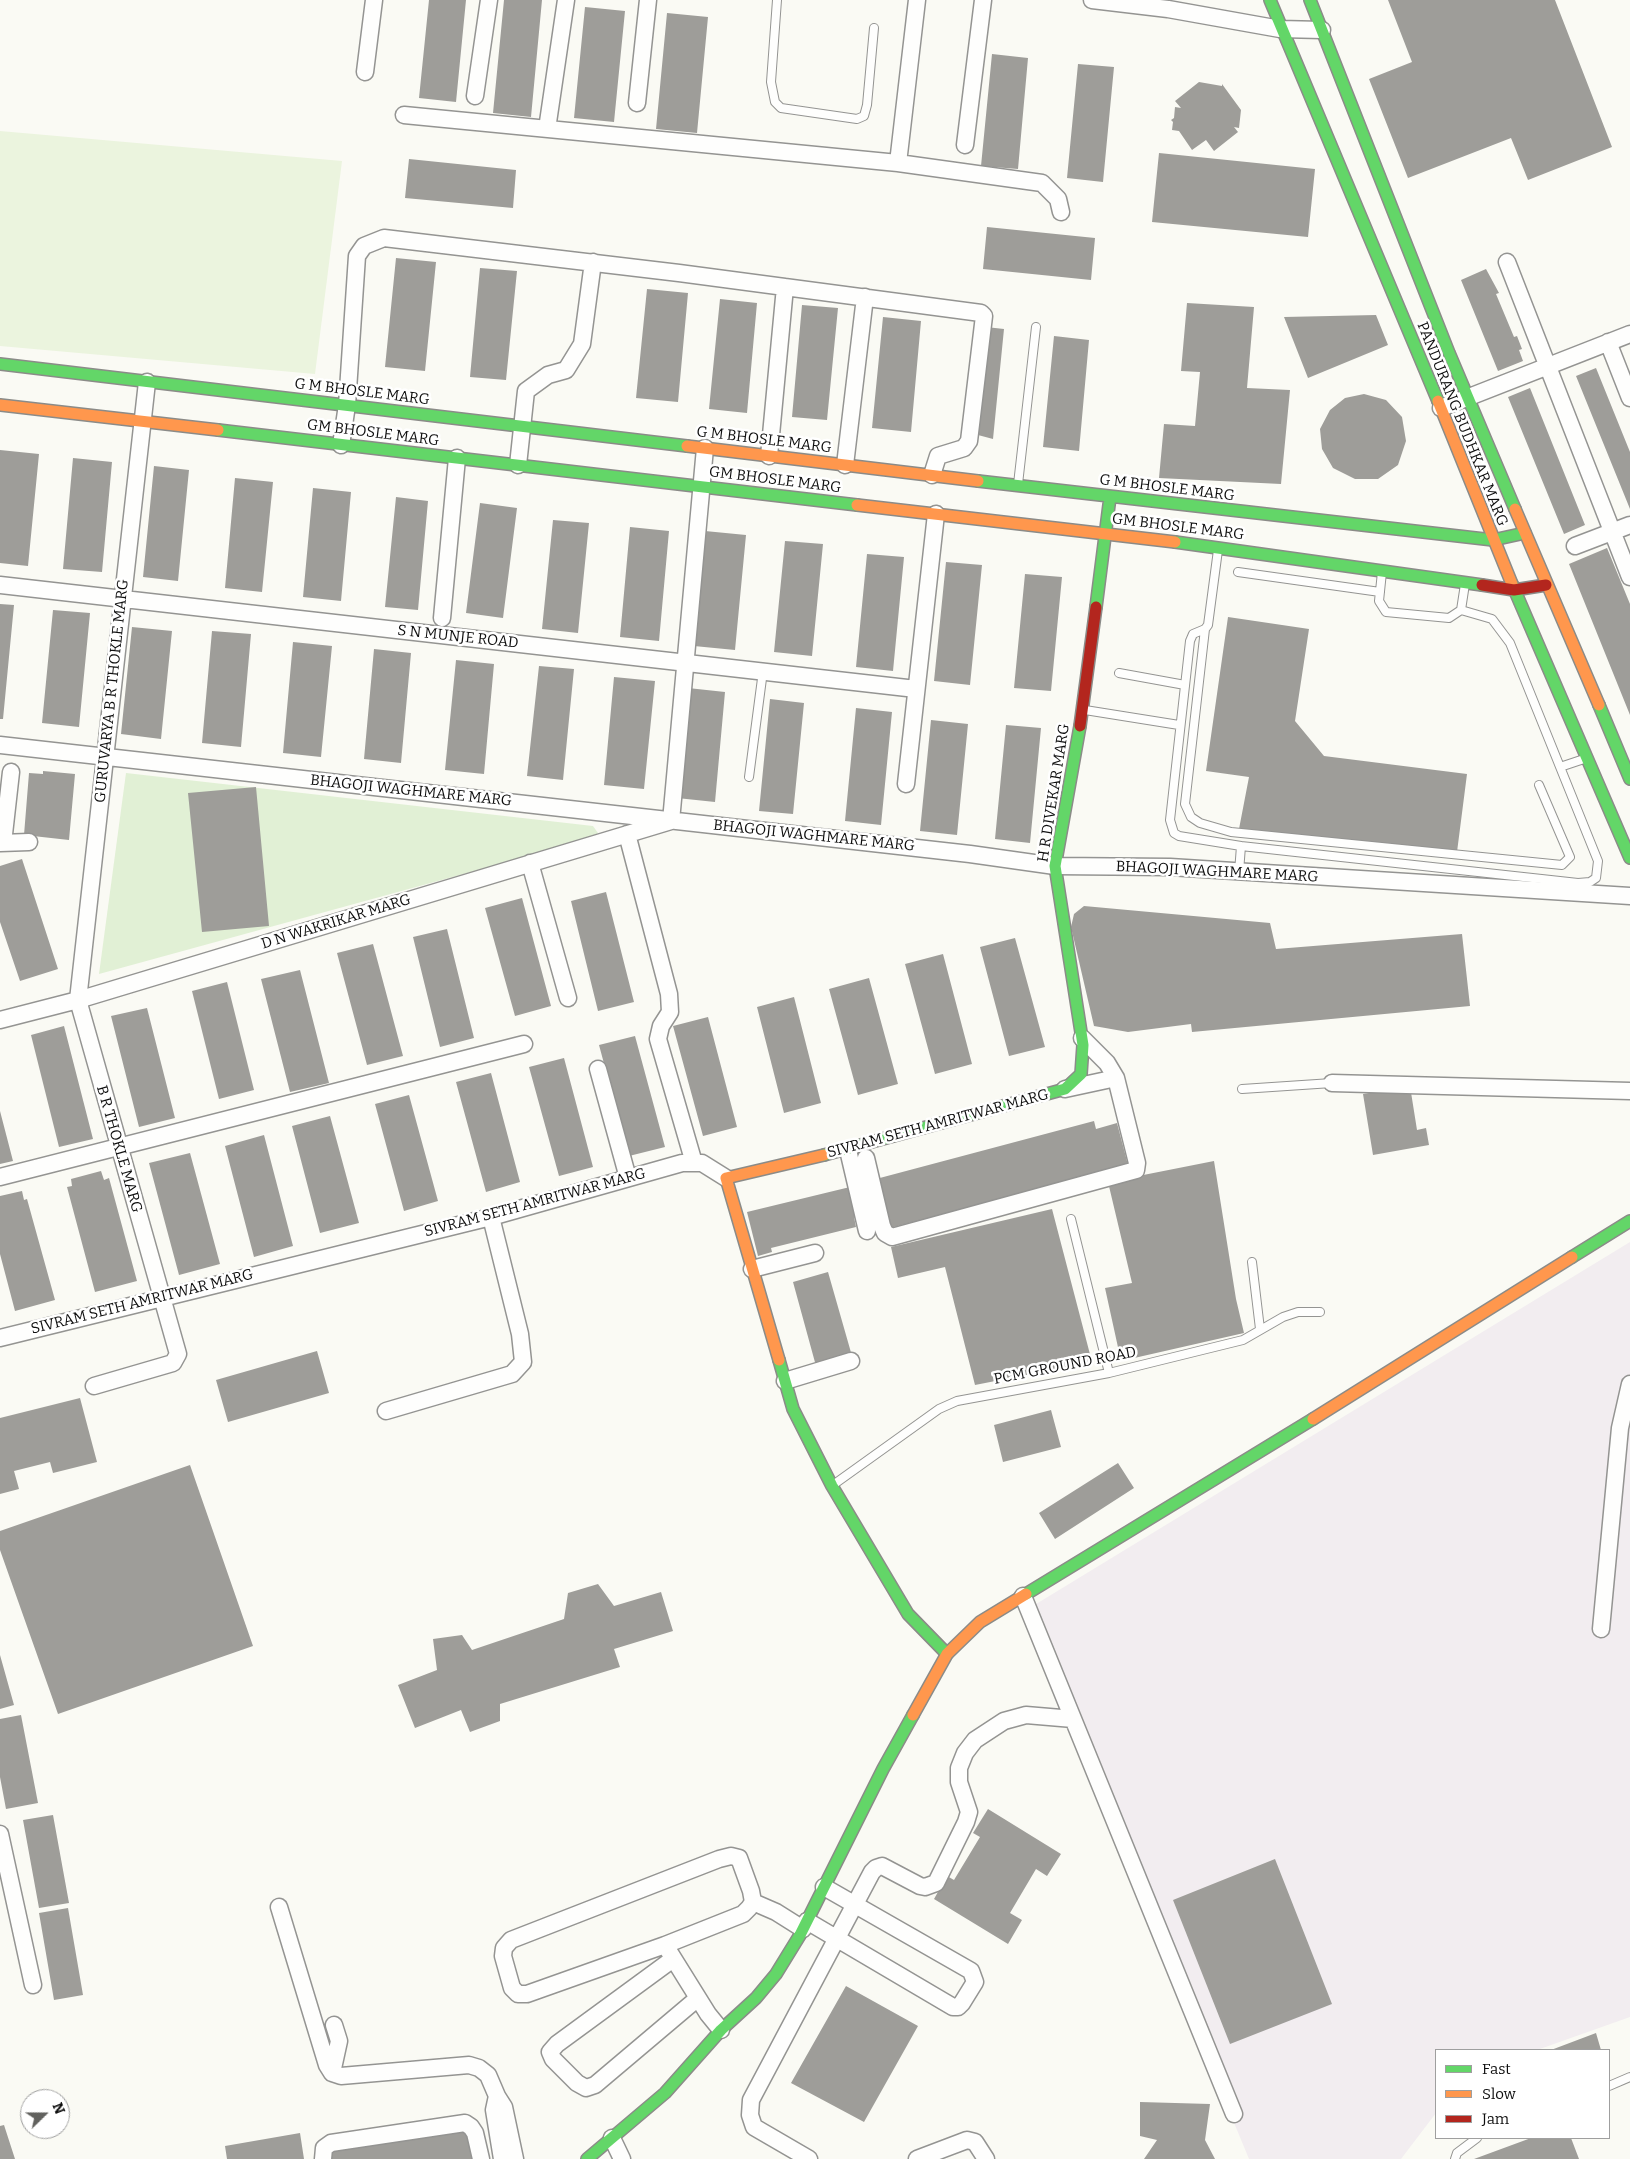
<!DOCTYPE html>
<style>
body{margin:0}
#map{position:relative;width:1630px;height:2159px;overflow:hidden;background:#fafaf4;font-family:Bitter,serif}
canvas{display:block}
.legend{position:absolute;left:1435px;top:2049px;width:175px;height:90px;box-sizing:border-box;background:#fff;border:1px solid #9f9f9f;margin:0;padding:6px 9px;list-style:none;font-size:15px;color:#0e0e0e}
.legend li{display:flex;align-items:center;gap:10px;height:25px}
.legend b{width:25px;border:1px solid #9f9f9f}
.north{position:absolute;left:20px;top:2089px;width:50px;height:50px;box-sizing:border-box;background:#fff;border:1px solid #9f9f9f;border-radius:50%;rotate:68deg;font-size:14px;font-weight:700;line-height:20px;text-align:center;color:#0e0e0e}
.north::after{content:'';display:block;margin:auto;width:18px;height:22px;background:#61615e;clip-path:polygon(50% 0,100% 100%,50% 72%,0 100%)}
</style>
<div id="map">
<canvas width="1630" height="2159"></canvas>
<ul class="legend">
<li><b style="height:6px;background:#63d668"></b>Fast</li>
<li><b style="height:6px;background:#ff974d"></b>Slow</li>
<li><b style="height:6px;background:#b3261e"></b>Jam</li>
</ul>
<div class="north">N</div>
</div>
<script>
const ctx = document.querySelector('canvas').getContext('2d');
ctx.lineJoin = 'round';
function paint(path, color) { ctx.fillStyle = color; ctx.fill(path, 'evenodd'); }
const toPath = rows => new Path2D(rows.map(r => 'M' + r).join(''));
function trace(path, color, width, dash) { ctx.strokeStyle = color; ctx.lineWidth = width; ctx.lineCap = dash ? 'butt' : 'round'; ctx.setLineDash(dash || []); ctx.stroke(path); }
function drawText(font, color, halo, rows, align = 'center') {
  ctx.font = font + ' Bitter,serif'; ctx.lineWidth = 5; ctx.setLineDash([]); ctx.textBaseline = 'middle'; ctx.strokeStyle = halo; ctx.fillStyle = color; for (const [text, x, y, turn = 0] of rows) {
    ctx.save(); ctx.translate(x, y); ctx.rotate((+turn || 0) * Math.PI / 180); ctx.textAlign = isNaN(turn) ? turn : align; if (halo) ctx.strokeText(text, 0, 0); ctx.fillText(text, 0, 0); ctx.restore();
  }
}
paint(toPath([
 [1630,1242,1630,2017,1537,2050,1436,2050,1436,2113,1401,2159,1249,2159,1023,1612]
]), '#f2edf0');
paint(toPath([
 [126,773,593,826,598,833,591,839,99,974]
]), '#e1f0d5');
paint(toPath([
 [0,131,342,161,315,374,0,346]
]), '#ebf4de');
paint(toPath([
 [429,0,466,0,456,102,419,98],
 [504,0,542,0,531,117,493,113],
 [1388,0,1555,0,1612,147,1528,180,1511,138,1408,178,1369,79,1412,62],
 [585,7,625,11,614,122,574,118],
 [667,13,708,17,697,133,656,129],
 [992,54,1028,58,1018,169,981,166],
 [1078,64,1114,67,1103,182,1067,178],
 [1199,82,1222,86,1222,84,1241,110,1239,128,1234,127,1238,132,1214,151,1206,140,1192,150,1179,131,1172,130,1173,122,1171,120,1174,118,1175,107,1181,108,1175,101],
 [1159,153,1315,169,1308,237,1152,222],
 [409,159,516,170,513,208,405,198],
 [987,227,1095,238,1091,280,983,269],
 [396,258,436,262,425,371,385,367],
 [480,268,517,271,506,380,470,377],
 [1486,269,1499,293,1496,294,1514,337,1517,336,1522,349,1519,350,1523,361,1498,371,1461,280],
 [647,289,688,293,678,402,636,398],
 [720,299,757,303,747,413,709,409],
 [1187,303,1254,307,1247,388,1290,390,1281,484,1159,478,1164,424,1195,426,1200,372,1181,371],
 [802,305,838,308,827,420,792,417],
 [1376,315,1388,345,1308,378,1284,317],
 [883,317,921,321,911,432,872,428],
 [986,327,1004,329,993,439,978,435],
 [1054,336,1089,340,1079,451,1043,447],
 [1596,368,1630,452,1630,509,1576,376],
 [1530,388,1585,525,1564,534,1508,397],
 [1364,394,1386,400,1402,417,1406,441,1398,465,1378,479,1355,479,1333,468,1322,449,1320,429,1330,410,1345,398],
 [0,450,39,454,28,566,0,563],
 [73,458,112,462,102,572,63,569],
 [154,466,189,470,178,581,143,577],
 [235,478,273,482,262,592,225,588],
 [313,488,351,492,341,601,303,597],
 [396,497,428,501,418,610,385,607],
 [480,503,517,508,503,618,466,613],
 [553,520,589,523,578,633,542,629],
 [630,527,669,531,659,641,620,637],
 [705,531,746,535,735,650,694,646],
 [785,541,823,544,812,656,774,652],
 [1607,548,1630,604,1630,715,1569,564],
 [867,554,904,557,893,671,856,667],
 [946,562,982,565,970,685,934,681],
 [1025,574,1062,577,1051,691,1014,688],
 [0,604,14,605,3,719,0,719],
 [53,610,90,613,79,727,42,723],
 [1228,617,1309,629,1295,721,1324,756,1467,774,1457,852,1239,829,1249,777,1206,771],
 [132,627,172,631,161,739,121,734],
 [212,631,251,634,241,747,202,743],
 [293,642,332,646,321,757,283,753],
 [374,649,411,653,401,763,364,759],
 [456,660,494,664,484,774,445,770],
 [539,666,574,669,563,780,527,776],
 [614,677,655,681,644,789,604,785],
 [688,688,725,692,715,802,677,798],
 [770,699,804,703,793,814,759,811],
 [856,708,892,712,881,825,845,821],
 [931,720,968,724,957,835,920,831],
 [1006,725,1041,728,1030,843,995,839],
 [43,771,75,774,69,840,24,835,29,773,43,774],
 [256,787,269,926,202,932,188,793],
 [22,859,58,969,20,981,0,922,0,866],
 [606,892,634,1002,598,1011,571,901],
 [522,898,551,1006,515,1016,485,908],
 [1084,906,1270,923,1276,949,1462,934,1470,1006,1192,1032,1191,1024,1128,1032,1094,1026,1071,927,1074,914],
 [447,929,474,1038,440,1047,413,937],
 [1015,938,1045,1047,1009,1056,980,947],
 [373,944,403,1056,367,1065,337,953],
 [943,954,972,1064,935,1074,905,964],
 [300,970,329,1083,290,1092,261,979],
 [869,978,898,1084,858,1095,829,989],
 [227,982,254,1090,219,1099,192,991],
 [794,997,821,1103,784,1113,757,1007],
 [147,1008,175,1118,139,1127,111,1016],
 [708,1017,737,1127,703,1136,673,1026],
 [64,1026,93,1139,59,1147,31,1035],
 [635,1036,665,1147,629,1156,599,1045],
 [564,1058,593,1167,559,1176,529,1067],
 [491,1073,520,1182,486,1192,456,1082],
 [1410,1086,1417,1130,1426,1128,1429,1145,1373,1155,1363,1094],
 [409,1095,438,1201,404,1211,375,1104],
 [0,1111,13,1161,0,1164],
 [330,1116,359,1223,320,1233,292,1126],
 [1094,1121,1096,1129,1117,1123,1128,1165,890,1228,876,1179],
 [264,1135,293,1246,254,1257,225,1146],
 [190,1153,220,1264,179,1275,149,1163],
 [1214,1161,1236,1299,1244,1333,1121,1361,1105,1288,1132,1283,1108,1182],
 [101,1171,104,1180,109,1178,137,1281,95,1292,67,1187,72,1186,71,1179],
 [850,1187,857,1215,854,1217,856,1227,771,1248,772,1252,758,1256,747,1212],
 [22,1191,24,1200,27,1199,55,1300,15,1311,0,1254,0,1196],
 [1052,1209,1092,1362,975,1385,945,1267,898,1278,891,1247],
 [828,1272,852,1356,816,1366,793,1282],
 [317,1351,329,1393,228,1422,216,1380],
 [80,1398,97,1462,53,1473,50,1462,14,1471,19,1489,0,1494,0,1418],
 [1051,1410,1061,1447,1003,1462,994,1425],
 [1118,1463,1134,1488,1055,1539,1039,1513],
 [190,1465,253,1646,58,1714,0,1550,0,1531],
 [598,1584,614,1606,661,1592,673,1631,614,1649,620,1667,500,1704,500,1721,470,1732,461,1710,415,1728,398,1685,437,1670,433,1639,462,1635,472,1650,564,1619,568,1593],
 [0,1655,14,1705,0,1709],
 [21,1715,38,1803,6,1809,0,1777,0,1719],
 [988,1809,1061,1854,1047,1876,1036,1869,1010,1913,1022,1920,1008,1944,934,1899,947,1876,954,1880,980,1837,973,1833],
 [53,1815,69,1903,39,1908,23,1820],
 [1275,1859,1332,2004,1230,2044,1173,1900],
 [68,1908,83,1995,54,2000,39,1913],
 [846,1986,918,2026,864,2122,791,2083],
 [1596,2033,1601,2050,1551,2050],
 [1140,2102,1210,2104,1205,2140,1215,2159,1144,2159,1157,2140,1140,2136],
 [4,2125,15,2159,0,2159,0,2126],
 [470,2131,474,2159,331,2159,330,2152],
 [300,2133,304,2159,227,2159,225,2146],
 [1531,2138,1571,2138,1579,2159,1474,2159]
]), '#9e9d99');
const lane = toPath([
 [777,0,771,82,775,102,781,108,857,119,864,116,867,105,874,28],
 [1018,484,1036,327],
 [1218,550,1208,625,1205,629,1193,634,1190,641,1170,820,1174,833,1179,836,1241,846,1239,872],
 [1238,572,1380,592],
 [1382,572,1379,601,1386,612,1449,618,1461,610,1465,584],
 [1205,629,1185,804,1191,817,1200,823,1231,832,1562,865,1570,857,1539,785],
 [1119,673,1185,685],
 [1085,710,1179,725],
 [1560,767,1584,759],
 [749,777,763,671],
 [1241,846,1578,883,1590,882,1596,878,1598,861,1510,643,1492,619,1461,610],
 [1242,1089,1332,1083],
 [1071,1219,1109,1373],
 [1252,1262,1260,1329],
 [833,1485,939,1409,957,1401,1109,1373,1243,1340,1283,1317,1298,1312,1320,1312],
 [1609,2086,1630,2077],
 [1455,2159,1457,2153,1477,2138]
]);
const street = toPath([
 [1092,0,1168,9,1280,29,1322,30],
 [365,72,374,0],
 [475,96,489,0],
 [637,103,648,0],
 [404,115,898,163,917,0],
 [547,129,566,0],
 [965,145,983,0],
 [898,163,1042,183,1058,199,1061,212],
 [1507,262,1630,577],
 [1608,342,1630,398],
 [1441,408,1630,334],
 [341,445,347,405,357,256,364,246,384,238,679,273,981,313,984,316,969,441,964,448,938,456,932,475],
 [769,456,785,287],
 [518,465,526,391,548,375,566,370,582,344,593,262],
 [845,465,865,297],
 [1575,546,1630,525],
 [0,585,916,689],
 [442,618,457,458],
 [0,745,970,854,1055,866,1170,867,1630,896],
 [906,784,936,514],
 [627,834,669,994,670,1012,661,1026,658,1039,694,1163],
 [0,843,29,842],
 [3,843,11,772],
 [530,863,568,998],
 [0,1020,78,1000,671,821,705,448],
 [598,1069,628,1178],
 [1332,1083,1630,1091],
 [1065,1089,1116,1078],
 [848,1150,867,1231],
 [866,1158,882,1226,885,1233,892,1237,1136,1170,1137,1163,1116,1078,1107,1063,1082,1038],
 [0,1177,524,1044],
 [752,1269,815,1253],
 [0,1338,491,1217,682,1163,702,1163,726,1178],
 [785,1381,851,1361],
 [94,1386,173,1363,178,1354,78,1000,147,382],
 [386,1411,512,1374,523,1362,520,1334,491,1217],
 [1023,1596,1234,2114],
 [1601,1629,1620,1428,1630,1384],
 [0,1834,33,1985],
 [753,1902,776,1912,803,1929],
 [279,1907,327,2065,332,2073,341,2076,469,2065,479,2068,488,2075,497,2096],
 [807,1921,953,2007,958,2007,962,2003,975,1982,971,1971,824,1887],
 [665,1945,743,1914,749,1908,753,1902,751,1891,739,1858,731,1856,719,1859,511,1940,504,1948,503,1956,512,1988,518,1994,527,1994,665,1945,708,2014,721,2030],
 [673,1959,557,2044,550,2052,553,2059,577,2083,586,2088,595,2085,698,1998],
 [332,2073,339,2041,334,2025],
 [612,2138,622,2159],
 [323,2159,324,2148,331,2143,465,2123,471,2127,475,2133,481,2159],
 [502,2159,494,2110,497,2096,504,2107,515,2159],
 [809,2159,754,2127,750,2115,751,2100,872,1872,876,1868,882,1866,920,1886,925,1887,936,1883,966,1822,969,1812,959,1782,959,1768,965,1753,975,1740,1004,1721,1026,1715,1073,1719],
 [917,2159,967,2140,975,2142,986,2159]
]);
const fast = toPath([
 [1270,0,1438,401],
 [1310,0,1449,353,1515,509],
 [0,364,687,446],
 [218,430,857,505],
 [978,481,1493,540,1525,533],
 [1175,542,1482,585],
 [1512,584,1630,858],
 [1096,607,1110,497],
 [1599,705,1630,779],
 [824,1155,1065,1089,1081,1074,1083,1045,1055,866,1080,726],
 [1572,1257,1630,1221],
 [779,1360,793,1409,832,1486,908,1614,947,1654],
 [1026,1594,1313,1419],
 [587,2159,665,2093,721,2030,756,1998,776,1974,800,1935,883,1769,913,1715]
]);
const slow = toPath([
 [1438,401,1512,584],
 [0,405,218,430],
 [687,446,978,481],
 [857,505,1175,542],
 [1515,509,1599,705],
 [779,1360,726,1178,824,1155],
 [1313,1419,1572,1257],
 [913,1715,947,1654,980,1622,1026,1594]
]);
const jam = toPath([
 [1482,585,1514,590,1546,585],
 [1080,726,1096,607]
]);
trace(lane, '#949492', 10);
trace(street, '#949492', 19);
trace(fast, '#8b8b88', 14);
trace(slow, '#8b8b88', 14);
trace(jam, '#8b8b88', 14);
trace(lane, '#fefefd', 8);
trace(street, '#fefefd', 16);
trace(fast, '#63d668', 11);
trace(slow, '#ff974d', 11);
trace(jam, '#b3261e', 11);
drawText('15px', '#0e0e0e', '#fff', [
 ["G M BHOSLE MARG",362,392,7],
 ["PANDURANG BUDHKAR MARG",1462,424,68],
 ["GM BHOSLE MARG",373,433,7],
 ["G M BHOSLE MARG",764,440,7],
 ["GM BHOSLE MARG",775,480,7],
 ["G M BHOSLE MARG",1167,488,7],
 ["GM BHOSLE MARG",1178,527,7],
 ["S N MUNJE ROAD",458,637,6],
 ["GURUVARYA B R THOKLE MARG",112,691,-84],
 ["BHAGOJI WAGHMARE MARG",411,791,6],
 ["H R DIVEKAR MARG",1054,793,-81],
 ["BHAGOJI WAGHMARE MARG",814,836,6],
 ["BHAGOJI WAGHMARE MARG",1217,872,3],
 ["D N WAKRIKAR MARG",336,922,-17],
 ["SIVRAM SETH AMRITWAR MARG",938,1124,-15],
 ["B R THOKLE MARG",119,1149,74],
 ["SIVRAM SETH AMRITWAR MARG",535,1203,-15],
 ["SIVRAM SETH AMRITWAR MARG",142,1302,-14],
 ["PCM GROUND ROAD",1065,1366,-11]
]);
</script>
